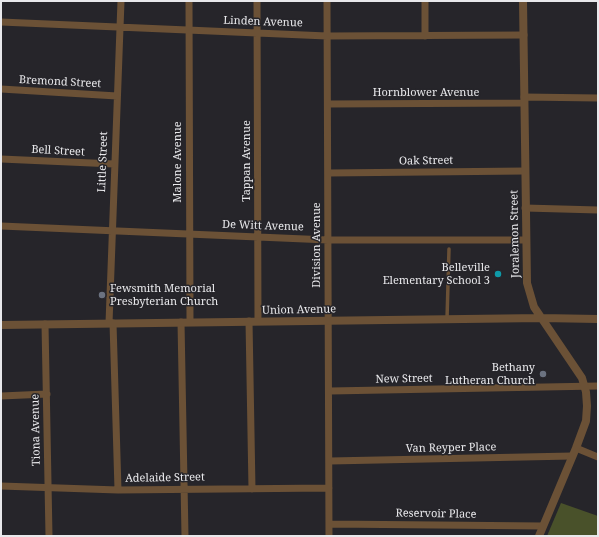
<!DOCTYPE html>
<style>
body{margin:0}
#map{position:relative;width:599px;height:537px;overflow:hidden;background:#26252a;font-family:"Noto Serif",serif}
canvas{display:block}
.frame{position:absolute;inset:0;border:2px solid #e8e8eb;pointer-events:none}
</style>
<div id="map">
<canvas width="599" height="537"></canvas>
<div class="frame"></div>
</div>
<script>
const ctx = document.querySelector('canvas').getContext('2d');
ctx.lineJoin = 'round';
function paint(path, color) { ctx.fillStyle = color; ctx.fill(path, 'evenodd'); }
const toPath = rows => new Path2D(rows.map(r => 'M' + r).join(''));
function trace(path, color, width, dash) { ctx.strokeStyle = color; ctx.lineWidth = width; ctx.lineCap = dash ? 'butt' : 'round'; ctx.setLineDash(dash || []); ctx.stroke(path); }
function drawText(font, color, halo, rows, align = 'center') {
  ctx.font = font + ' "Noto Serif",serif'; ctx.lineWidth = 3; ctx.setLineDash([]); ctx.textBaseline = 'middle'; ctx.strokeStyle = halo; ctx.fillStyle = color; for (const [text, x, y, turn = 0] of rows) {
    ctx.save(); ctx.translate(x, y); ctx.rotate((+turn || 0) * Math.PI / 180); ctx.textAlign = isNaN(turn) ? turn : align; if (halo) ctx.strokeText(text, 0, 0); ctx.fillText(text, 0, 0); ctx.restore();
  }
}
paint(toPath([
 [561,503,598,516,598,536,547,536]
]), '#49512a');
trace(toPath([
 [447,319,449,249]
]), '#6b5136', 3.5);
trace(toPath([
 [189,1,190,322],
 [257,1,258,321],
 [327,1,329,536],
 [425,1,425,36],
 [1,22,327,36,524,35],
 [1,89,117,96],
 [524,97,598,98],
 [328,104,524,103],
 [1,159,114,164],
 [328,173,525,171],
 [525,208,598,210],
 [1,226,328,240,525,240],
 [249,321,252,489],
 [181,322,185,536],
 [109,323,121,1],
 [113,323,118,490],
 [45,324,49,536],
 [330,391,598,386],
 [1,396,47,394],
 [576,448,598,457],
 [330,461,572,456],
 [1,486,118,490,329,488],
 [330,524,543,526]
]), '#6b5136', 7);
trace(toPath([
 [523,1,527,283,534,307,582,378,586,392,587,406,586,421,576,448,539,536],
 [1,325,541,318,598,319]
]), '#6b5136', 8);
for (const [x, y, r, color] of [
 [498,274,4,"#0f9aa8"],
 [102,295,4,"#6b7280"],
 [543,374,4,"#6b7280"]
]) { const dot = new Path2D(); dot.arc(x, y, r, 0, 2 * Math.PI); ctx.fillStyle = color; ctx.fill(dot); trace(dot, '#26252a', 1.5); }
drawText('11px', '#e8e8eb', '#26252a', [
 ["Linden Avenue",263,22,2],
 ["Bremond Street",60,82,3],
 ["Hornblower Avenue",426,93],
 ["Bell Street",58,151,3],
 ["Tappan Avenue",247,161,-90],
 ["Oak Street",426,161,-1],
 ["Little Street",103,162,-88],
 ["Malone Avenue",178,162,-90],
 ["De Witt Avenue",263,226,2],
 ["Joralemon Street",515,234,-91],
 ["Division Avenue",317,245,-90],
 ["Union Avenue",299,310,-1],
 ["New Street",404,379,-1],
 ["Tiona Avenue",36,430,-91],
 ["Van Reyper Place",451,448,-1],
 ["Adelaide Street",165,478,-1],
 ["Reservoir Place",436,514,1]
]);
drawText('11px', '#e8e8eb', '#26252a', [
 ["Belleville",490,268],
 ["Elementary School 3",490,281],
 ["Fewsmith Memorial",110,289,"left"],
 ["Presbyterian Church",110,302,"left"],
 ["Bethany",535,368],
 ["Lutheran Church",535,381]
], 'right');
</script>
